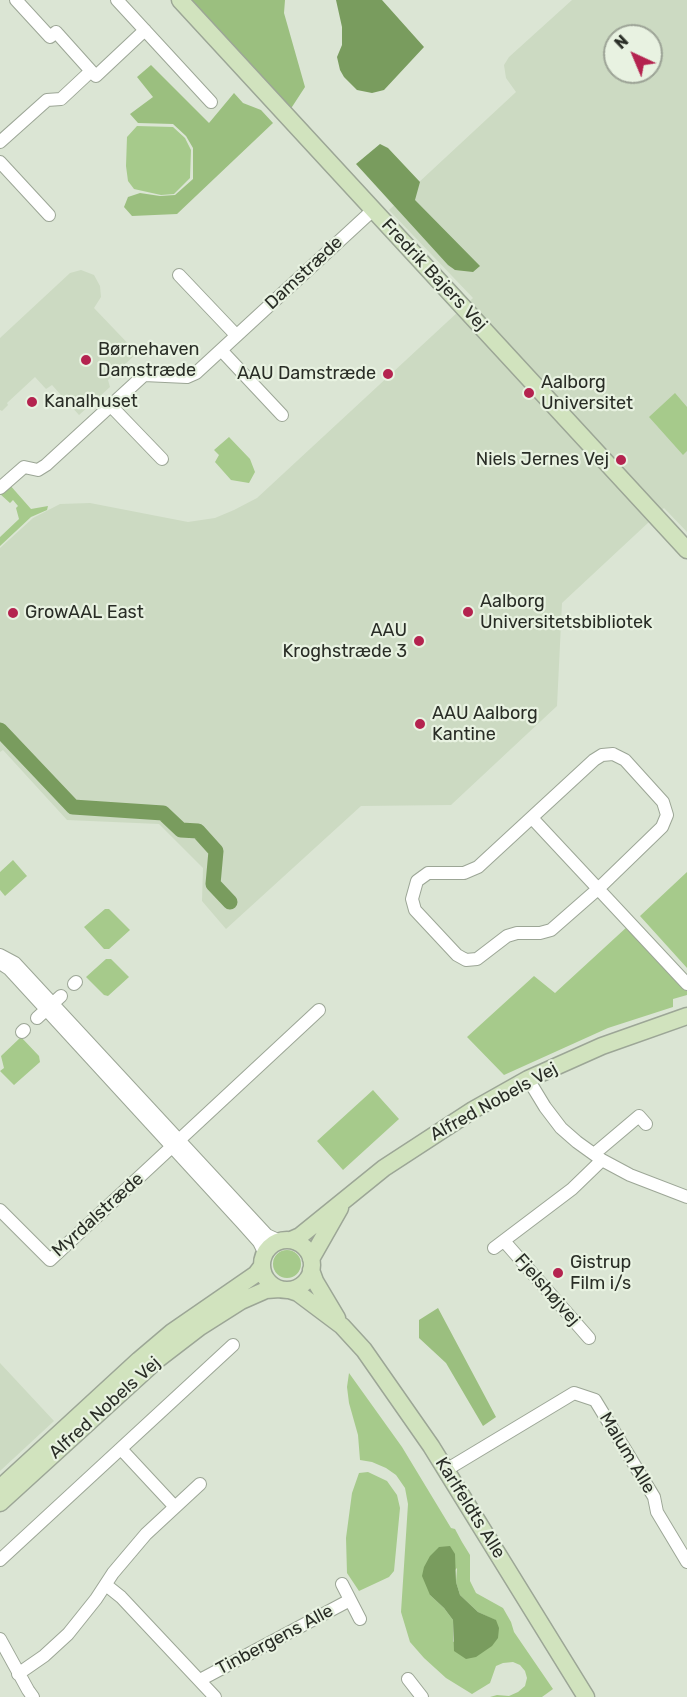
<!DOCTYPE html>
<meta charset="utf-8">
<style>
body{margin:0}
#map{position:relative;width:687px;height:1697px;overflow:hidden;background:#dbe5d4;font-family:Rubik,sans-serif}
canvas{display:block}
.north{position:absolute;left:603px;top:24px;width:60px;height:60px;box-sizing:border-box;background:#e8f2e1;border:2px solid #9ca396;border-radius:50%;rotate:316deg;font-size:16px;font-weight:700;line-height:24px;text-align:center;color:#292d26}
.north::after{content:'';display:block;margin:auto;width:21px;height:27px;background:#b4234f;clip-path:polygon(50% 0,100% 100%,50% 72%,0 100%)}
</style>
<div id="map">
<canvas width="687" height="1697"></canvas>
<div class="north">N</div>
</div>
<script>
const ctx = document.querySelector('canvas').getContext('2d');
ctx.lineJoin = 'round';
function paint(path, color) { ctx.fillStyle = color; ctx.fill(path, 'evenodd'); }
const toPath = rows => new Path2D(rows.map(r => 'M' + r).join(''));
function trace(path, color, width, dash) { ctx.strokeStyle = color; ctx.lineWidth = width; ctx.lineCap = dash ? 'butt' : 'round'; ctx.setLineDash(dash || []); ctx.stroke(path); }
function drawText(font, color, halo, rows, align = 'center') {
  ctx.font = font + ' Rubik,sans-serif'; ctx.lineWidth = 4.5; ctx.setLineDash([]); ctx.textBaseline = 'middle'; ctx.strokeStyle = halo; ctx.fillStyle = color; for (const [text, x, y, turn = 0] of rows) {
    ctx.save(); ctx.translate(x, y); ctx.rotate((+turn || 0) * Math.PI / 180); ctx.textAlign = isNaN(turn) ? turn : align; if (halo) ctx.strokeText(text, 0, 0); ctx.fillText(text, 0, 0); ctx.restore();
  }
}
paint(toPath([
 [572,0,687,0,687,532,664,508,562,603,557,706,451,805,361,806,226,929,202,901,203,868,159,824,67,820,3,750,0,752,0,548,33,518,60,504,90,503,188,522,215,518,234,510,257,498,473,298,389,210,516,92,506,78,504,65,509,57],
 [615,36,651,36,651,72,615,72],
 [81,270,94,275,100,286,101,297,94,308,137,353,108,380,110,387,79,415,52,385,46,389,35,377,7,403,8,405,2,411,0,410,0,338,70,273],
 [0,1363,54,1421,0,1471]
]), '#ccdac2');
paint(toPath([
 [137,126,173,127,185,138,191,150,190,178,174,194,161,195,134,189,128,181,126,166,127,137],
 [675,393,687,407,687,451,683,455,649,417],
 [229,437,250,459,255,472,249,483,231,480,215,462,219,455,214,450],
 [9,484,31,509,48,506,47,510,31,517,0,546,0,537,19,519,16,508,18,506,13,500,10,503,0,494],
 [13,860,27,876,5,896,0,890,0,872],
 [687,872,687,968,640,916],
 [105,909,109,909,130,930,109,949,104,949,84,927],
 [628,926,687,990,687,995,673,999,673,1007,608,1028,504,1075,467,1037,534,976,555,993],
 [106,959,111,959,129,977,108,996,104,995,86,977],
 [21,1037,39,1056,40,1062,14,1085,0,1071,4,1068,1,1056],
 [373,1090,399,1119,343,1170,317,1141],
 '273 1264a14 14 0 1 1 28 0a14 14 0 1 1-28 0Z',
 [349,1373,402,1447,451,1528,455,1529,462,1542,470,1555,470,1581,476,1593,503,1608,511,1622,514,1632,553,1689,542,1697,490,1697,497,1695,509,1696,518,1692,525,1686,527,1678,525,1671,520,1665,513,1662,503,1663,496,1666,490,1683,472,1694,446,1678,424,1658,410,1642,401,1612,408,1504,405,1488,396,1475,386,1468,372,1462,360,1460,358,1435,349,1403,347,1387],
 [457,1568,456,1582,460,1595,478,1612,495,1620,453,1642,453,1620,444,1608,430,1595],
 [368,1472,387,1481,397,1495,400,1508,394,1571,389,1577,359,1591,347,1573,346,1538,352,1493,359,1473]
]), '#a6ca8b');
paint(toPath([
 [189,0,285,0,284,13,305,87,290,110],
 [151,65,209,123,234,93,243,103,261,110,273,123,177,214,132,216,124,207,128,197,140,193,160,196,175,195,193,179,193,148,186,136,173,124,138,123,130,114,153,97,137,77],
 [438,1308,496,1417,483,1426,446,1363,419,1338,419,1320]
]), '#9bbf7f');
paint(toPath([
 [336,0,382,0,424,47,384,90,372,93,357,90,344,77,340,70,337,57,342,45,342,27],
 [380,144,388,148,420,182,415,200,480,266,473,272,455,270,448,265,356,164],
 [450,1546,455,1554,456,1582,460,1595,478,1612,496,1620,499,1628,498,1638,492,1646,476,1657,466,1659,454,1651,453,1620,444,1608,430,1595,422,1576,424,1567,430,1556,439,1547]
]), '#799c5e');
trace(toPath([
 [0,730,73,807,163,813,181,830,198,831,216,851,213,884,230,902]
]), '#799c5e', 15);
const street = toPath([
 [16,0,50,37,56,32,91,71],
 [117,0,211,102],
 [0,142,47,100,61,99,91,71,96,76,145,30],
 [0,162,49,215],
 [179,275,236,335],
 [221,350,282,415],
 [110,405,162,459],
 [0,488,24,467,38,470,46,465,144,375,187,377,196,373,373,210],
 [613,754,625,760,663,802,667,815,662,827,599,888,551,930,540,933,517,933,507,936,477,959,466,960,457,955,415,910,412,899,417,881,428,873,464,873,478,867,594,760,602,755,613,754],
 [532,818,687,984],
 [0,955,15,963,267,1235,280,1241],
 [0,963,9,969,242,1223,259,1242,265,1254],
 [74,984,76,982],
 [37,1018,61,996],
 [22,1032,24,1030],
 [528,1079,545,1107,561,1128,577,1142,602,1160,630,1175,687,1197],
 [594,1154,639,1116,646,1124],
 [0,1210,50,1260,319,1010],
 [504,1241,589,1338],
 [494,1248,572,1189,602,1160],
 [121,1449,175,1507],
 [446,1470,574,1393,595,1400,654,1497,657,1512,687,1562],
 [0,1560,233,1345],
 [342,1584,360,1619],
 [106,1585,121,1597,215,1697],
 [0,1639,28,1690,33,1697],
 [18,1674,44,1656,68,1634,96,1599,113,1573,146,1534,200,1484],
 [408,1679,422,1697],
 [200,1680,350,1600]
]);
const secondary = toPath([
 [180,0,687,550],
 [291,1240,300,1236,384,1168,473,1110,528,1079,602,1046,687,1016],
 '262 1265a25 25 0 1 1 50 0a25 25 0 1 1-50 0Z',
 [311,1259,340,1208],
 [311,1270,315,1281,337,1318],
 [289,1290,298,1293,342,1326,364,1350,431,1446,586,1697],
 [0,1488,139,1360,172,1332,256,1274,262,1266],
 [0,1503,157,1360,200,1327,241,1301,266,1290,280,1289]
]);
trace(street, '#9ca696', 14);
trace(secondary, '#9ca696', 19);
trace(street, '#fff', 12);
trace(secondary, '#d1e3be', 16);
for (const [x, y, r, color] of [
 [86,360,6,"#b4234f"],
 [388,374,6,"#b4234f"],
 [529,393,6,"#b4234f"],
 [32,402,6,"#b4234f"],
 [621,460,6,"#b4234f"],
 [468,612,6,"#b4234f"],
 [13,613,6,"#b4234f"],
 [419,641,6,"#b4234f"],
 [420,724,6,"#b4234f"],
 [558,1273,6,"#b4234f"]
]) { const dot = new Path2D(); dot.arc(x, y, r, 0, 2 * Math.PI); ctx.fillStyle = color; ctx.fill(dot); trace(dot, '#e8f2e1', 2); }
drawText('18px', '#292d26', '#e8f2e1', [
 ["Damstræde",304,273,-43],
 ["Fredrik Bajers Vej",434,275,47],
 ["Alfred Nobels Vej",494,1102,-29],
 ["Myrdalstræde",98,1215,-42],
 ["Fjelshøjvej",547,1290,49],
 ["Alfred Nobels Vej",105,1408,-42],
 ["Malum Alle",627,1453,59],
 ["Karlfeldts Alle",470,1508,58],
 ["Tinbergens Alle",275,1640,-28]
]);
drawText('18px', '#292d26', '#e8f2e1', [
 ["Børnehaven",98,350],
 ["Damstræde",98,371],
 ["AAU Damstræde",376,374,"right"],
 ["Aalborg",541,383],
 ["Universitet",541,404],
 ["Kanalhuset",44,402],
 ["Niels Jernes Vej",609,460,"right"],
 ["Aalborg",480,602],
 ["Universitetsbibliotek",480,623],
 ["GrowAAL East",25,613],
 ["AAU",407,631,"right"],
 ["Kroghstræde 3",407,652,"right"],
 ["AAU Aalborg",432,714],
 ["Kantine",432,735],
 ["Gistrup",570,1263],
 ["Film i/s",570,1284]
], 'left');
</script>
